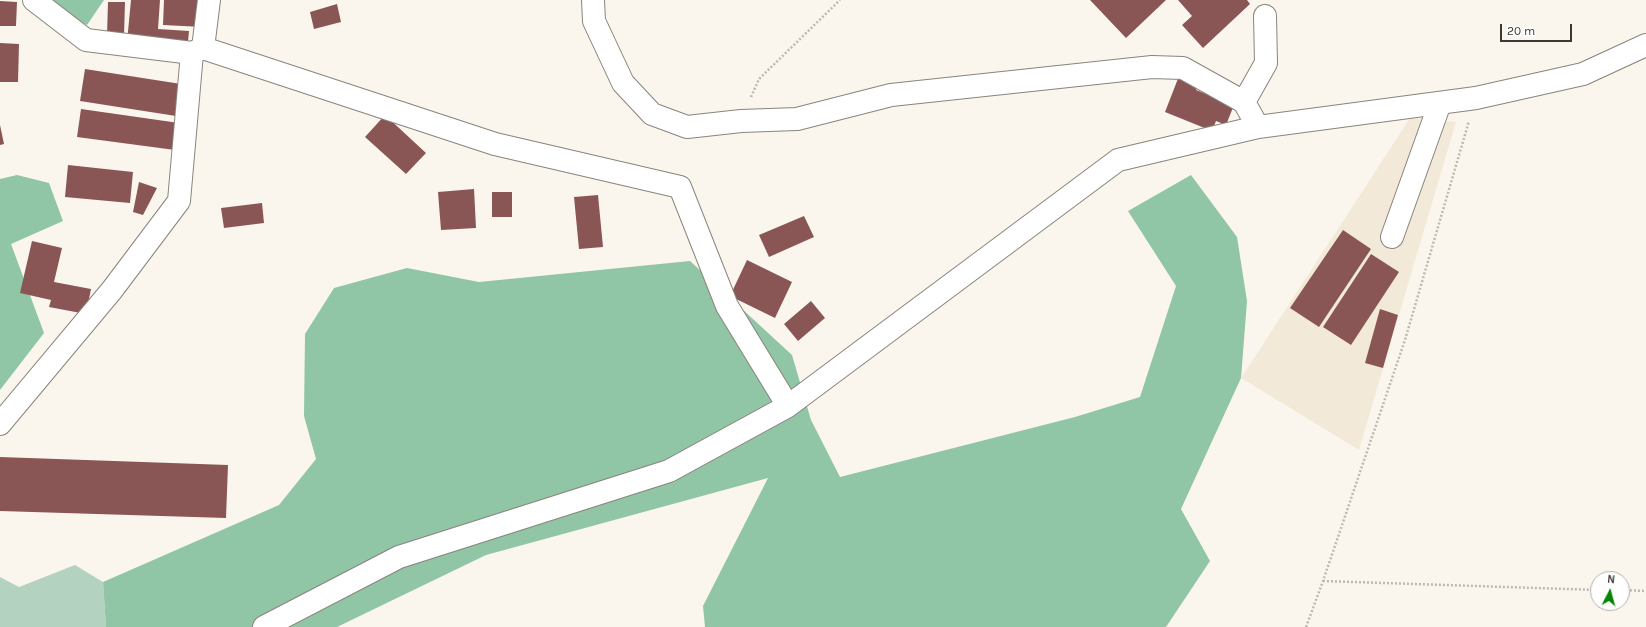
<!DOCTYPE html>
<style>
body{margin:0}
#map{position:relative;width:1646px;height:627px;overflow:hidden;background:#fbf6ed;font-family:Karla,sans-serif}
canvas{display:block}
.north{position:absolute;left:1590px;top:571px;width:40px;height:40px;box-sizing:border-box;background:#fff;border:1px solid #b1b0af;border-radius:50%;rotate:6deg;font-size:11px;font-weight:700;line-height:16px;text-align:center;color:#3b3936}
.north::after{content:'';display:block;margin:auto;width:14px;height:18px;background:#048403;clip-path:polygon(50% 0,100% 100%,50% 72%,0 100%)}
.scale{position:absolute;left:1500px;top:24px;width:72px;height:18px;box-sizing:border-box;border:2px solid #3b3936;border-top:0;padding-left:5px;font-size:12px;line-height:14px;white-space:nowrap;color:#3b3936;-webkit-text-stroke:3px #fff;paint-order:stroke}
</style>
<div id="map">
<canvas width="1646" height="627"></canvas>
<div class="north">N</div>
<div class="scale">20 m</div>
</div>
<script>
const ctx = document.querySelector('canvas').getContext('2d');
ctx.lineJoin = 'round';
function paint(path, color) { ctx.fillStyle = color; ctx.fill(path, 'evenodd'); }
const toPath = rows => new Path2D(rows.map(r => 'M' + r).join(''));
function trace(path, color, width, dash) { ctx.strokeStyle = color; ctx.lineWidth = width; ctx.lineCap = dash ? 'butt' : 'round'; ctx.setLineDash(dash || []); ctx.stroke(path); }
paint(toPath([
 [1410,118,1456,122,1359,450,1241,378]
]), '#f2e9d9');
paint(toPath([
 [75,565,103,582,106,627,0,627,0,577,19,587]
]), '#b3d2bf');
paint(toPath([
 [36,0,104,0,87,25],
 [17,175,49,183,63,221,11,244,44,333,0,390,0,179],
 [1191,175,1237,237,1247,301,1241,378,1181,509,1210,561,1166,627,705,627,703,606,768,478,486,555,337,627,106,627,103,582,279,505,316,459,304,416,305,334,334,288,407,268,479,282,690,261,792,355,811,420,840,477,1075,417,1140,397,1176,286,1128,211]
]), '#90c5a6');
paint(toPath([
 [131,0,160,0,158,29,189,31,188,42,127,42],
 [164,0,204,0,203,27,163,25],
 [1090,0,1166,0,1126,38],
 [1178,0,1247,0,1250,4,1203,48,1182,25,1192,16],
 [0,1,17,2,16,26,0,26],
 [108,2,125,2,124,36,107,35],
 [337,4,341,22,314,29,310,12],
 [0,43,19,44,18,82,0,82],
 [85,69,181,84,176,116,80,101],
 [1179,76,1198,83,1196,90,1234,105,1226,125,1216,121,1212,131,1165,112],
 [81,109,179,123,175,150,77,137],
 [385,115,426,153,406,174,365,137],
 [0,125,4,144,0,145],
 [68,165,133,172,130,203,65,197],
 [139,182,157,188,143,215,133,212],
 [474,189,476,228,441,230,438,192],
 [492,192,512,192,512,217,492,217],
 [598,195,603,247,579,249,574,197],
 [262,203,264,223,224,228,221,208],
 [804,216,814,237,769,257,759,235],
 [1343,230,1371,249,1319,327,1290,308],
 [32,241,62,248,54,282,91,289,86,314,49,307,51,300,20,293],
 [1371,254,1399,272,1351,345,1323,327],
 [747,260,792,282,775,318,730,296],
 [811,301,825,318,798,341,784,324],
 [1380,309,1398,315,1383,368,1365,363],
 [0,457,228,465,226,518,0,511]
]), '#8a5655');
const minor = toPath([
 [34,0,86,40,192,53,203,48],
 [209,0,203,48,495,144,680,187,727,306,788,406],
 [593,0,594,21,623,83,652,114,687,127,741,121,797,119,891,95,1152,67,1183,68,1244,102,1258,127],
 [1244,102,1266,63,1265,16],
 [1392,237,1440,103],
 [0,424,112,290,179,201,192,53],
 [264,627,399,557,669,471,788,406,1118,160,1258,127,1476,98,1583,74,1646,45]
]);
trace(minor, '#89847c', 24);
trace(toPath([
 [751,97,759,79,840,0],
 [1323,581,1598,590],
 [1622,590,1646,591],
 [1306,627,1323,581,1405,340,1469,121]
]), '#bdb9b2', 2.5, [2, 2]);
trace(minor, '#fff', 22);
</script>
